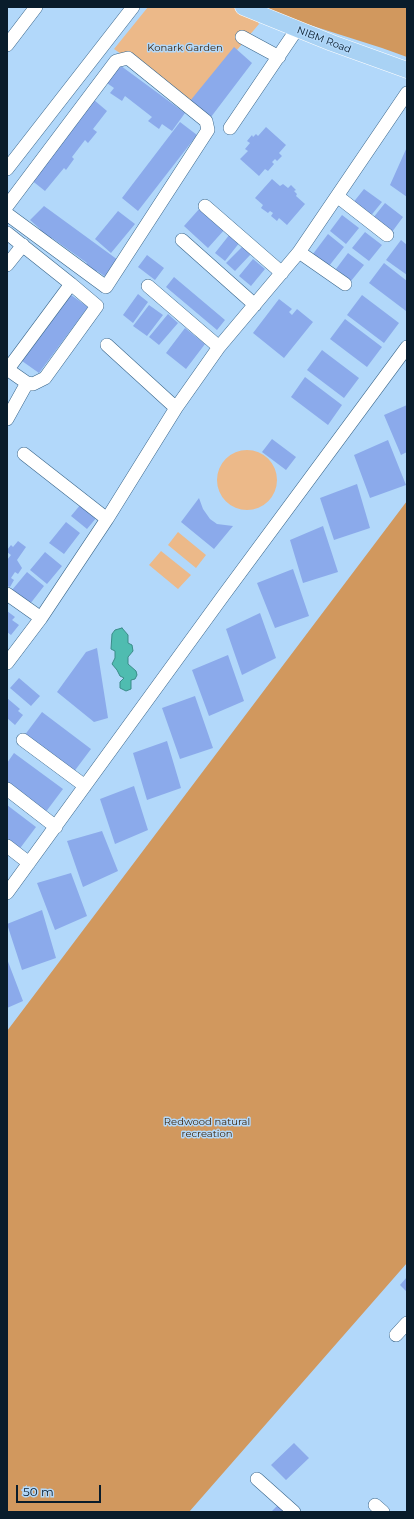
<!DOCTYPE html>
<style>
body{margin:0}
#map{position:relative;width:414px;height:1519px;overflow:hidden;background:#b2d8fa;font-family:Montserrat,sans-serif}
canvas{display:block}
.frame{position:absolute;inset:0;border:8px solid #091c2b;pointer-events:none}
.scale{position:absolute;left:16px;top:1485px;width:85px;height:18px;box-sizing:border-box;border:2px solid #091c2b;border-top:0;padding-left:5px;font-size:12px;line-height:14px;white-space:nowrap;color:#091c2b;-webkit-text-stroke:3px #b2d8fa;paint-order:stroke}
</style>
<div id="map">
<canvas width="414" height="1519"></canvas>
<div class="frame"></div>
<div class="scale">50 m</div>
</div>
<script>
const ctx = document.querySelector('canvas').getContext('2d');
ctx.lineJoin = 'round';
function paint(path, color) { ctx.fillStyle = color; ctx.fill(path, 'evenodd'); }
const toPath = rows => new Path2D(rows.map(r => 'M' + r).join(''));
function trace(path, color, width, dash) { ctx.strokeStyle = color; ctx.lineWidth = width; ctx.lineCap = dash ? 'butt' : 'round'; ctx.setLineDash(dash || []); ctx.stroke(path); }
function drawText(font, color, halo, rows, align = 'center') {
  ctx.font = font + ' Montserrat,sans-serif'; ctx.lineWidth = 3; ctx.setLineDash([]); ctx.textBaseline = 'middle'; ctx.strokeStyle = halo; ctx.fillStyle = color; for (const [text, x, y, turn = 0] of rows) {
    ctx.save(); ctx.translate(x, y); ctx.rotate((+turn || 0) * Math.PI / 180); ctx.textAlign = isNaN(turn) ? turn : align; if (halo) ctx.strokeText(text, 0, 0); ctx.fillText(text, 0, 0); ctx.restore();
  }
}
paint(toPath([
 [148,7,236,7,256,18,259,24,192,103,114,49],
 '217 480a30 30 0 1 1 60 0a30 30 0 1 1-60 0Z',
 [178,532,206,555,196,568,168,545],
 [161,551,191,575,178,589,149,565]
]), '#ecb989');
paint(toPath([
 [253,7,407,7,407,57,382,48],
 [407,501,407,1263,189,1512,7,1512,7,1031]
]), '#d1985e');
const water = toPath([
 [122,628,128,635,128,643,132,645,133,651,128,657,128,664,136,671,137,675,135,679,131,680,131,689,126,691,120,688,120,682,124,678,120,676,117,670,112,664,115,658,115,651,111,649,112,634,115,630,122,628]
]);
paint(water, '#4fbcb0');
trace(water, '#3a8c88', 1);
paint(toPath([
 [234,47,252,63,211,117,190,101],
 [117,63,185,113,172,131,162,124,159,129,148,121,152,117,125,96,122,101,110,93,114,88,104,81],
 [94,100,107,111,93,129,97,132,88,143,85,140,72,157,74,159,66,170,64,168,45,191,30,179],
 [180,122,197,135,138,211,122,198],
 [266,127,286,145,279,153,282,156,277,161,275,159,272,162,274,164,268,171,265,169,259,176,240,159,248,151,245,149,250,143,247,141,252,135,253,137,256,134,258,136],
 [407,147,407,197,390,185],
 [272,179,280,186,283,184,288,188,291,185,296,190,294,191,297,194,296,196,305,204,287,225,279,218,277,221,271,216,273,213,270,211,268,213,261,208,263,205,255,198],
 [364,189,382,202,369,218,352,204],
 [385,203,403,217,392,232,373,218],
 [44,206,118,260,106,277,97,271,94,275,83,267,87,263,52,238,50,241,38,232,40,229,30,220],
 [200,208,225,229,208,248,184,226],
 [118,211,135,224,111,253,95,239],
 [342,215,359,228,346,244,330,231],
 [365,232,382,245,369,261,352,248],
 [230,234,240,242,225,261,215,253],
 [328,234,344,247,329,266,313,254],
 [401,240,407,245,407,275,386,260],
 [243,246,251,254,235,271,226,263],
 [348,253,364,265,351,281,336,269],
 [147,255,164,268,155,280,138,267],
 [253,259,265,269,251,286,239,276],
 [384,263,407,281,406,311,369,283],
 [174,277,225,320,217,330,166,287],
 [138,294,148,302,133,323,123,315],
 [71,295,88,307,39,373,22,361],
 [362,295,399,323,384,343,347,315],
 [279,299,292,309,289,312,292,315,297,309,313,322,284,358,253,333],
 [149,305,163,315,147,336,133,326],
 [168,314,178,323,159,345,149,337],
 [345,319,382,347,367,367,330,339],
 [185,328,205,344,186,369,166,353],
 [322,350,359,378,344,398,307,370],
 [305,377,342,405,328,425,291,397],
 [407,405,407,452,401,455,384,415],
 [272,439,296,457,286,470,262,452],
 [388,440,406,485,370,498,354,455],
 [357,484,370,528,334,540,320,498],
 [199,498,203,509,210,519,217,524,233,526,214,549,181,522],
 [81,504,97,517,87,529,71,516],
 [66,522,80,533,64,554,49,543],
 [323,526,338,572,303,583,290,540],
 [18,541,26,547,17,560,22,568,18,574,15,572,11,578,14,580,10,587,7,586,7,560,11,555,7,552,7,550,11,545,13,547],
 [45,552,62,566,47,584,30,570],
 [293,569,309,616,275,628,257,583],
 [27,572,44,586,30,604,12,590],
 [7,611,15,617,12,620,19,625,11,635,7,632],
 [260,613,276,658,242,675,226,629],
 [97,648,108,718,94,722,57,692,86,652],
 [228,655,244,701,209,716,192,670],
 [19,678,40,696,31,706,10,688],
 [195,696,213,748,180,759,162,708],
 [7,698,20,709,18,711,23,715,15,725,7,718],
 [42,712,91,749,73,773,24,736],
 [167,741,181,788,147,800,133,753],
 [14,753,63,789,45,813,7,785,7,763],
 [134,786,148,830,115,844,100,799],
 [7,805,36,827,18,851,7,843],
 [102,831,118,871,83,887,67,841],
 [71,873,87,916,55,930,37,883],
 [42,910,56,958,22,970,7,924],
 [7,959,23,1001,7,1008],
 [407,1277,407,1292,400,1285],
 [294,1443,309,1458,286,1480,271,1465],
 [279,1504,286,1512,271,1512]
]), '#8baaeb');
const minor = toPath([
 [242,37,279,57],
 [7,45,36,7],
 [230,128,297,29],
 [7,169,133,7],
 [337,196,387,235],
 [7,206,116,61,128,58,206,121,208,130,106,287,7,214],
 [205,206,282,273],
 [7,233,71,284,97,306,45,378,33,384,27,383,7,369],
 [182,240,255,305],
 [299,252,345,284],
 [7,265,23,245],
 [148,286,219,347],
 [107,345,176,408],
 [8,369,71,284],
 [7,419,27,383],
 [24,454,107,519],
 [7,594,41,618],
 [7,663,41,618,107,519,176,408,219,347,299,252,407,93],
 [23,740,85,786],
 [7,789,56,827],
 [7,846,29,863],
 [7,893,223,596,407,347],
 [396,1335,407,1323],
 [257,1479,294,1512],
 [375,1505,383,1512]
]);
const major = toPath([
 [243,7,332,43,407,70]
]);
trace(minor, '#38658a', 14);
trace(major, '#fff', 17);
trace(minor, '#fff', 13);
trace(major, '#a9d2f4', 16);
drawText('10px', '#091c2b', '#b2d8fa', [
 ["NIBM Road",324,40,21]
]);
drawText('10px', '#3d250b', '#b2d8fa', [
 ["Konark Garden",185,48],
 ["Redwood natural",207,1122],
 ["recreation",207,1134]
]);
</script>
